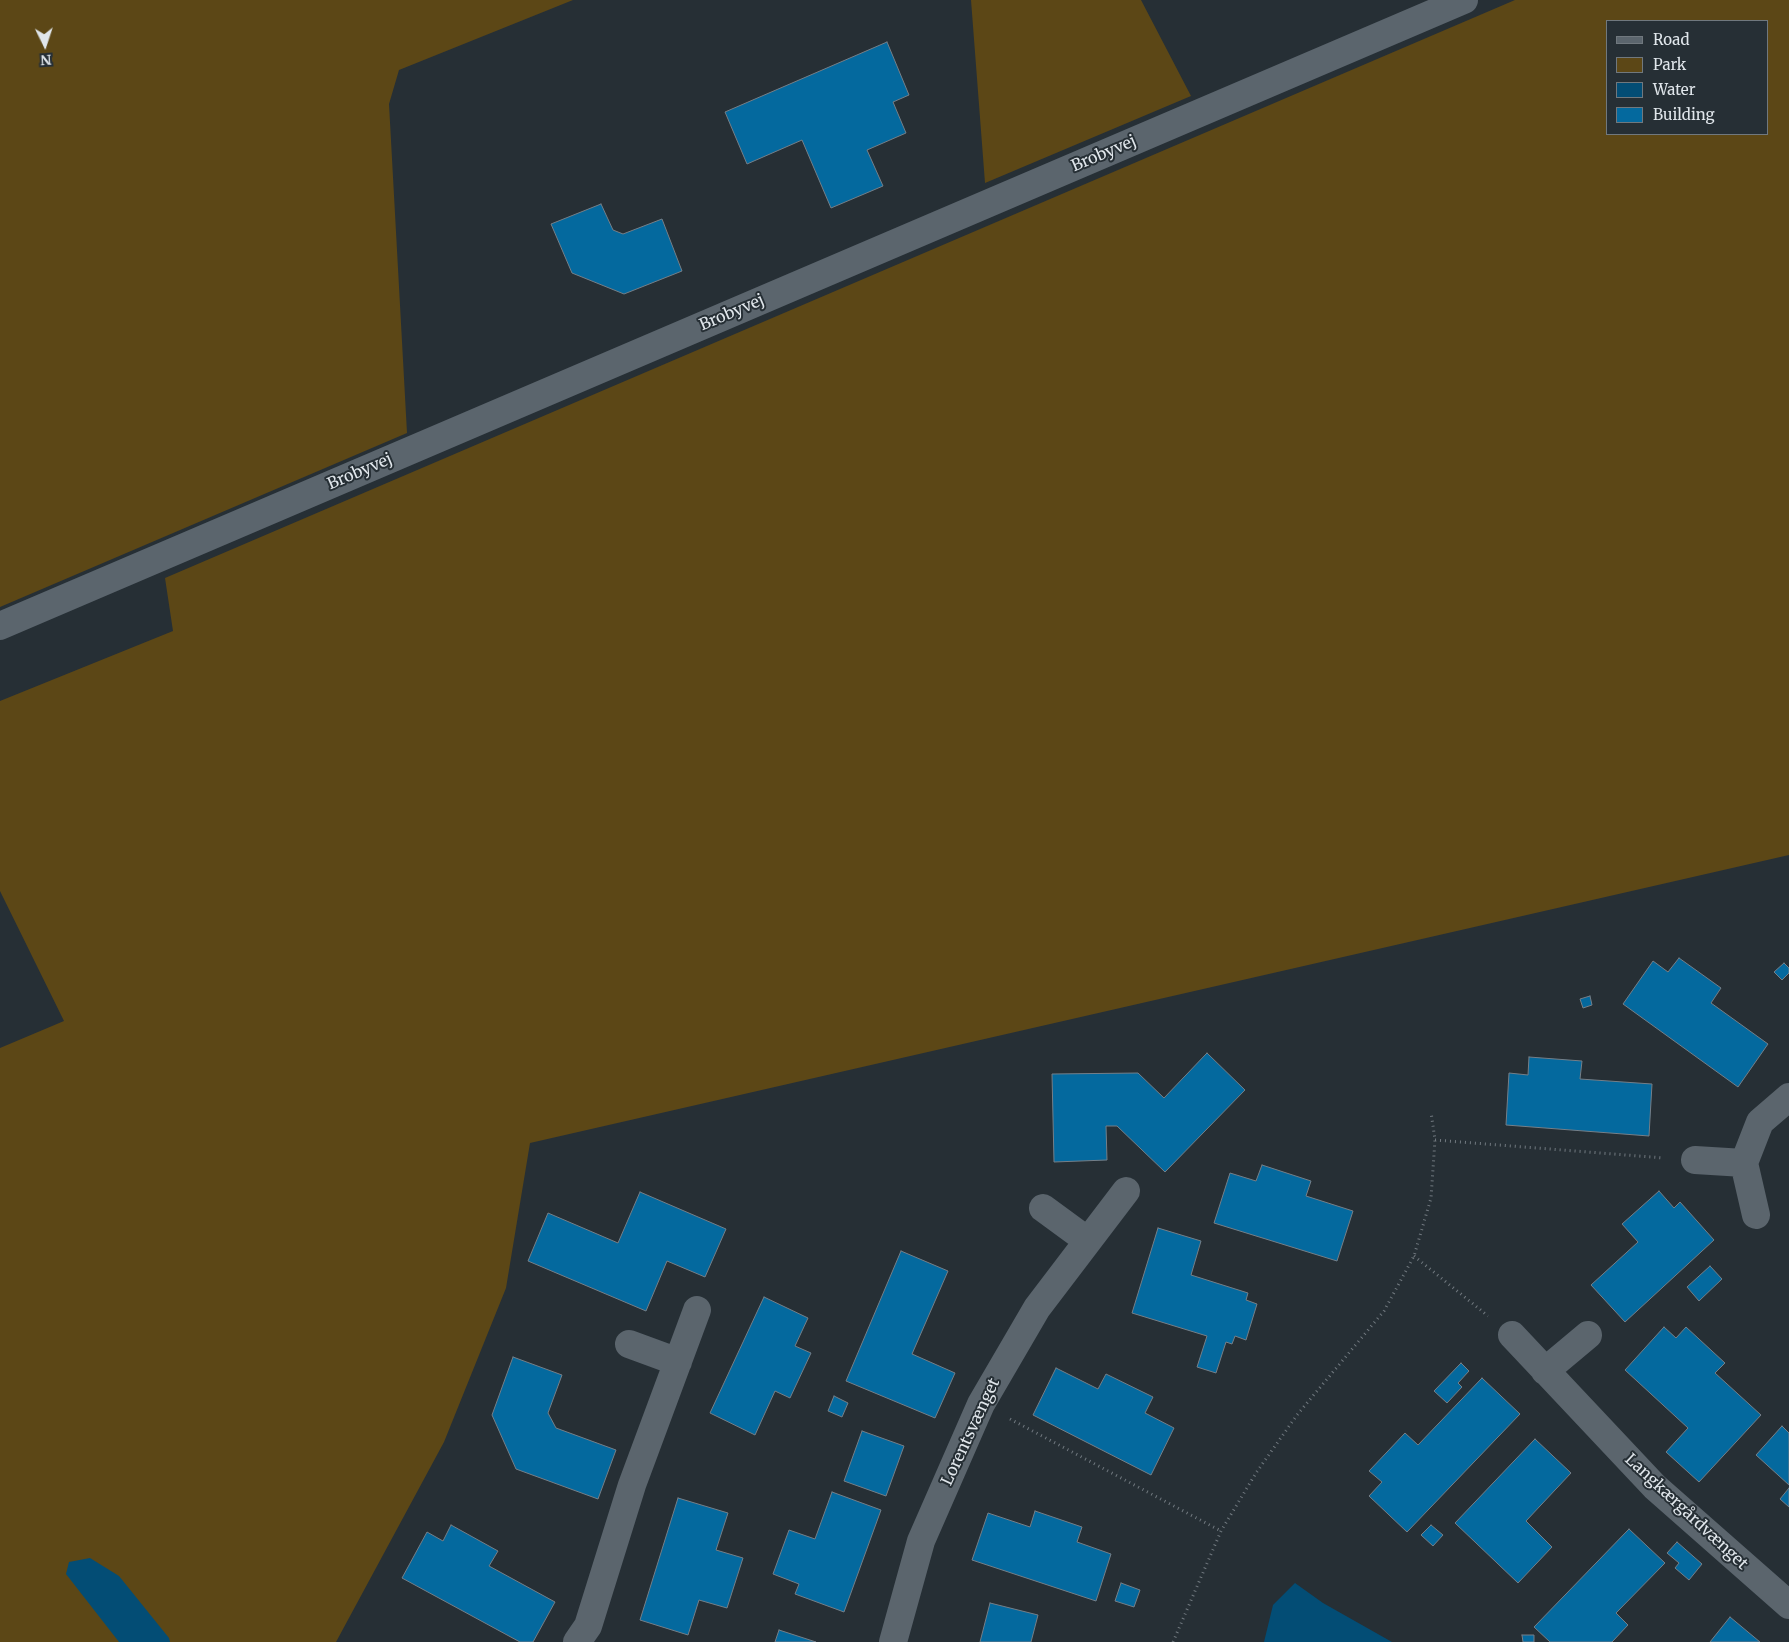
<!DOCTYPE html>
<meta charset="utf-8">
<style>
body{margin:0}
#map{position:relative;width:1789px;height:1642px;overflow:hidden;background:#262f35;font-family:Merriweather,serif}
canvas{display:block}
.legend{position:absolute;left:1606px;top:20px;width:162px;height:115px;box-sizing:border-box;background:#262f35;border:1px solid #70787e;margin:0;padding:6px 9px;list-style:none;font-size:15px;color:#e0e6eb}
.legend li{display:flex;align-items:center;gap:10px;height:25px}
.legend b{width:25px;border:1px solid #70787e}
.north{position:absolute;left:20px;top:20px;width:50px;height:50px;-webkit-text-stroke:4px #262f35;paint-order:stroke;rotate:176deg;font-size:14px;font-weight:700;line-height:20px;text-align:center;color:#e0e6eb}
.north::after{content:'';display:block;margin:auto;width:18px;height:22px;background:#e0e6eb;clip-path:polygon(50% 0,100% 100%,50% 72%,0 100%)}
</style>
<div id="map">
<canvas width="1789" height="1642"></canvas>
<ul class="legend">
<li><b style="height:6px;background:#5b656d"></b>Road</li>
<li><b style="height:14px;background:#5c4716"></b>Park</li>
<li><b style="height:14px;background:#034d75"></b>Water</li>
<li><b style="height:14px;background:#04699e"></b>Building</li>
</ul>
<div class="north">N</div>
</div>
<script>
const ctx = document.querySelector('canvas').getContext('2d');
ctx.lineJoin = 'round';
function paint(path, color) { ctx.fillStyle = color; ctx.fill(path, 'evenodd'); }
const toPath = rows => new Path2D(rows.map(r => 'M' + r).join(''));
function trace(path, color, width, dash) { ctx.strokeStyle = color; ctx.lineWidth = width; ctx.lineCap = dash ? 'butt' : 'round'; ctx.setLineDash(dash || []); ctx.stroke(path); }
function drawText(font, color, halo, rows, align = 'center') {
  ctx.font = font + ' Merriweather,serif'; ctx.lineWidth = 4; ctx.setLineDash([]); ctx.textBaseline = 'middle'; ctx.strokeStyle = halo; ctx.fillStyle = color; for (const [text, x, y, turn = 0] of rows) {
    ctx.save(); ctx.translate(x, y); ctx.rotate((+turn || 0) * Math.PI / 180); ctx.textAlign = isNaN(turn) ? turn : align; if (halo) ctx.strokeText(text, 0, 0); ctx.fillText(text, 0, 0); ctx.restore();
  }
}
paint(toPath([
 [0,0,573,0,399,70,389,104,407,433,0,607],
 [971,0,1141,0,1191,96,985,183],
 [1515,0,1789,0,1789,855,530,1143,506,1288,444,1442,336,1642,0,1642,0,1048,64,1021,0,891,0,701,173,631,165,578],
 [1608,21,1768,21,1768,134,1608,134]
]), '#5c4716');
paint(toPath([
 [90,1558,119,1576,169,1638,170,1642,119,1642,66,1574,69,1562],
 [1295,1583,1323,1603,1392,1642,1264,1642,1273,1605]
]), '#034d75');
const building = toPath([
 [887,42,909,95,893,102,906,133,867,150,883,186,831,208,802,140,747,164,725,112,887,42],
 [601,204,613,230,623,234,662,219,682,271,624,294,572,273,551,224,601,204],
 [1679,958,1721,988,1711,1003,1768,1044,1738,1087,1623,1004,1653,961,1668,972,1679,958],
 [1784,963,1789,968,1789,973,1782,980,1774,972,1784,963],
 [1590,996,1592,1005,1583,1008,1580,999,1590,996],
 [1207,1053,1245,1090,1165,1172,1117,1126,1106,1126,1107,1160,1054,1162,1052,1074,1138,1073,1164,1098,1207,1053],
 [1529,1057,1582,1061,1580,1079,1652,1084,1649,1136,1506,1125,1509,1073,1528,1075,1529,1057],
 [1262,1165,1311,1181,1306,1196,1353,1211,1337,1261,1214,1223,1230,1173,1256,1181,1262,1165],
 [1659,1191,1674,1208,1680,1202,1714,1240,1625,1322,1591,1285,1638,1242,1622,1224,1659,1191],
 [640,1192,726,1229,705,1277,667,1261,646,1311,528,1261,548,1213,618,1243,640,1192],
 [1158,1228,1201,1241,1191,1275,1248,1293,1246,1300,1257,1304,1246,1340,1235,1336,1232,1344,1226,1342,1216,1373,1197,1367,1207,1336,1132,1313,1158,1228],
 [901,1251,948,1271,912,1354,955,1373,935,1418,846,1381,901,1251],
 [1710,1266,1722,1279,1699,1301,1687,1287,1710,1266],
 [764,1297,808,1318,795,1346,811,1353,790,1398,775,1391,755,1435,710,1413,764,1297],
 [1664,1327,1676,1338,1686,1327,1725,1363,1715,1373,1761,1415,1699,1482,1666,1452,1688,1428,1625,1370,1664,1327],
 [513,1357,562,1375,548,1413,556,1428,616,1450,598,1499,516,1469,492,1415,513,1357],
 [1461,1363,1469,1371,1458,1383,1462,1387,1447,1403,1434,1391,1461,1363],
 [1056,1368,1098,1389,1106,1374,1153,1397,1145,1413,1174,1428,1151,1475,1033,1415,1056,1368],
 [1482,1378,1520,1414,1407,1532,1369,1496,1382,1482,1369,1471,1405,1433,1418,1445,1482,1378],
 [834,1396,848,1403,842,1417,828,1411,834,1396],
 [1782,1426,1789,1433,1789,1485,1756,1455,1782,1426],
 [862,1431,904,1446,886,1496,844,1481,862,1431],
 [1535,1439,1571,1473,1526,1521,1552,1547,1518,1583,1455,1523,1535,1439],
 [1789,1488,1789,1507,1780,1499,1789,1488],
 [832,1492,881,1510,844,1612,795,1594,799,1584,773,1574,789,1530,815,1539,832,1492],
 [678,1498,728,1513,716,1550,743,1558,727,1608,699,1600,688,1635,640,1620,678,1498],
 [1035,1511,1082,1527,1077,1542,1111,1554,1096,1601,972,1560,988,1513,1030,1527,1035,1511],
 [451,1525,498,1551,489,1566,555,1602,533,1642,520,1642,402,1578,427,1532,443,1541,451,1525],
 [1431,1525,1443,1535,1433,1546,1421,1535,1431,1525],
 [1629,1529,1665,1563,1616,1613,1628,1625,1612,1642,1550,1642,1534,1627,1629,1529],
 [1677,1542,1702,1564,1689,1580,1675,1568,1679,1563,1667,1553,1677,1542],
 [1121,1583,1140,1590,1134,1607,1115,1601,1121,1583],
 [990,1603,1038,1615,1031,1642,980,1642,990,1603],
 [1730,1617,1760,1642,1710,1642,1730,1617],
 [779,1630,816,1642,775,1642,779,1630],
 [1522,1635,1534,1635,1534,1642,1523,1642,1522,1635]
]);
paint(building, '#04699e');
trace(building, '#757f88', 1);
trace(toPath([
 [1435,1140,1664,1158],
 [1414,1256,1488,1316],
 [1010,1419,1221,1531],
 [1173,1642,1221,1531,1256,1473,1297,1415,1384,1311,1414,1256,1431,1198,1435,1140,1431,1112]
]), '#727a80', 3, [1, 4]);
trace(toPath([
 [0,626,1464,0],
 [1695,1160,1744,1163],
 [1043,1208,1088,1241],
 [1756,1215,1744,1163,1760,1122,1789,1097],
 [1512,1335,1655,1487,1789,1605],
 [629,1344,678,1362],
 [1545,1371,1588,1335],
 [577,1642,588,1626,632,1485,697,1310],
 [893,1642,921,1541,981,1404,1037,1308,1126,1191]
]), '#5b656d', 28);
drawText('16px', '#e0e6eb', '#262f35', [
 ["Brobyvej",1104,154,-23],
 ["Brobyvej",732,313,-23],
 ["Brobyvej",360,472,-23],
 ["Lorentsvænget",971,1432,-65],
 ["Langkærgårdvænget",1686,1512,43]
]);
</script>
